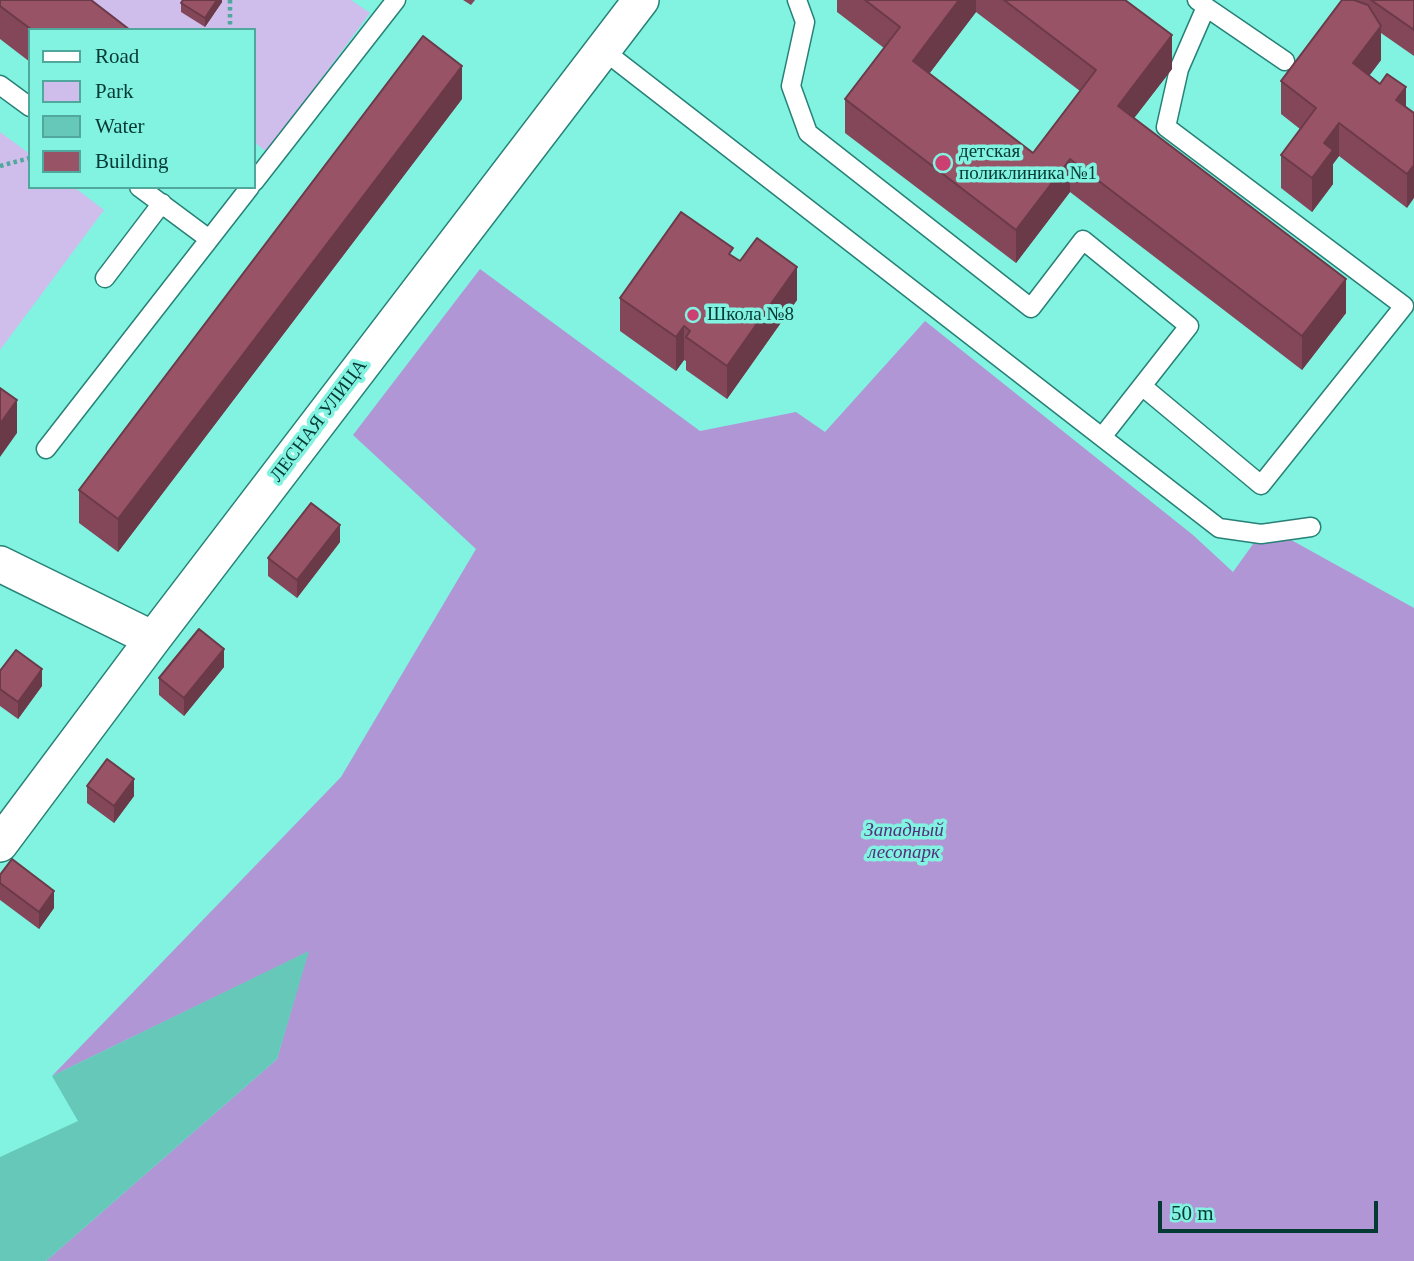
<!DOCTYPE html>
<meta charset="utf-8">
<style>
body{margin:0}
#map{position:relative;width:1414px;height:1261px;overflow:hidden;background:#82f2e1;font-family:"Times New Roman",serif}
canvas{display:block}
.legend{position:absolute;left:28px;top:28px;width:228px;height:161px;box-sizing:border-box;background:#82f2e1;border:2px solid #50a89c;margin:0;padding:9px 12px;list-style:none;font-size:21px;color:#043a34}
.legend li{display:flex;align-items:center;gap:14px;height:35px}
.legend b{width:35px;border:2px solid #50a89c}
.scale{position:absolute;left:1158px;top:1201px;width:220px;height:32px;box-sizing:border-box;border:4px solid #043a34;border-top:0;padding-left:9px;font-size:21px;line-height:24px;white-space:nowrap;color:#043a34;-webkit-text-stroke:5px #82f2e1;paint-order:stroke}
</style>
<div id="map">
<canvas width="1414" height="1261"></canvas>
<ul class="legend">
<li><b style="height:9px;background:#fff"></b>Road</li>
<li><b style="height:19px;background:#cfbdec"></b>Park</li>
<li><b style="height:19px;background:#66c8b9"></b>Water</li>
<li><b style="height:19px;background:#995367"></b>Building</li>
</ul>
<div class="scale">50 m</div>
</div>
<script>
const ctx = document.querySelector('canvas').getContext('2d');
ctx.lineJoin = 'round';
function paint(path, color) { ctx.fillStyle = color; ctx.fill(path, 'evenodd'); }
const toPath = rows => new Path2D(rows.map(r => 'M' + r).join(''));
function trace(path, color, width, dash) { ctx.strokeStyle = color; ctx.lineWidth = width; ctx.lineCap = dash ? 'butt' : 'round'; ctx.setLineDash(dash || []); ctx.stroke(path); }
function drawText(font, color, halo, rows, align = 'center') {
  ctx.font = font + ' "Times New Roman",serif'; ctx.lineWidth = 7; ctx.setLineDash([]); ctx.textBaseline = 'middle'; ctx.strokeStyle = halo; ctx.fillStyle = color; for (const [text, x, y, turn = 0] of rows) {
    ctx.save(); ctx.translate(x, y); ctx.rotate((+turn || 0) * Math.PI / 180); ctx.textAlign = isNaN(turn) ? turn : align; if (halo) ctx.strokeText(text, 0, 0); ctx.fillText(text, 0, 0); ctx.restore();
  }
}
paint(toPath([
 [60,0,351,0,370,13,267,152,254,142,254,30,101,30],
 [0,132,30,154,30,187,74,187,104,210,0,350]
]), '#cfbdec');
paint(toPath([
 [480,269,700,431,796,412,825,432,925,321,1193,535,1233,572,1266,526,1414,608,1414,1261,46,1261,277,1059,308,952,52,1076,341,777,476,549,353,435]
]), '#b196d6');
paint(toPath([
 [309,951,277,1059,46,1261,0,1261,0,1157,78,1121,52,1076]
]), '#66c8b9');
const lane = toPath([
 [797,0,805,22,791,86,808,133,1031,308,1083,240,1189,326,1102,437],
 [1206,7,1285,61],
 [603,50,1219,528,1261,534,1311,527],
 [0,85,30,107],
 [254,182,396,0],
 [139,187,209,239],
 [105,278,162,203],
 [1142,386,1261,485,1404,306,1166,127,1179,69,1206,7,1197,0],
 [46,449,250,187]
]);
const street = toPath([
 [0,564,153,639],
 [0,844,153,639,641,0]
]);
trace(lane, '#278176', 21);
trace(street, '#278176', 38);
trace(toPath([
 [230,0,230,30],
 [0,166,30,158]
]), '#4fa89c', 4.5, [3.5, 3.5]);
trace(lane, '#fff', 18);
trace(street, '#fff', 35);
paint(toPath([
 [0,0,130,30,30,30,30,62,0,39],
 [222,0,222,2,205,27,181,12,181,3],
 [463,0,475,0,471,5],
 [837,0,1125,0,1172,69,1134,118,1346,313,1302,370,1070,192,1016,263,845,133,845,99,884,48,837,12],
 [976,12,1080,91,1033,153,929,74],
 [1342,0,1414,0,1414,56,1381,33,1381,60,1369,76,1414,113,1407,208,1339,156,1333,164,1333,184,1312,212,1281,188,1281,155,1300,129,1281,114,1281,81],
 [462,99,118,552,79,523,79,490],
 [733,256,797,300,727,399,686,370,686,361,684,360,676,371,620,331,620,298],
 [340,542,297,598,268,576,268,558],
 [224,667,184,716,159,695,159,678],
 [0,671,42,686,18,719,0,706],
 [87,786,134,796,114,823,87,803],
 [0,875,54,908,39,929,0,900]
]), '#844759');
paint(toPath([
 [217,0,222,0,222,2,205,27,205,18],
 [959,0,976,0,976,12,913,95,913,61],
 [1381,26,1381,60,1353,97,1353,63],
 [1172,35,1172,69,1118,139,1118,106],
 [462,66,462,99,118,552,118,519],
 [1406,87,1406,121,1396,100],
 [1339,123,1339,156,1333,164,1333,184,1312,212,1312,178,1324,143],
 [1070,159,1070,192,1016,263,1016,230],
 [1414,165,1414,198,1407,208,1407,174],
 [797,267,797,300,727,399,727,366],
 [1346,279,1346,313,1302,370,1302,336],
 [684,326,684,360,676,371,676,337],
 [17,400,17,433,0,457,0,424],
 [340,525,340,542,297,598,297,580],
 [224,649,224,667,184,716,184,698],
 [42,669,42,686,18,719,18,702],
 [134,779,134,796,114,823,114,806],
 [54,891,54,908,39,929,39,912]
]), '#6b3a48');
const building = toPath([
 [0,0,91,0,130,30,32,30,0,6,0,0],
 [183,0,217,0,205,18,181,3,183,0],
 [865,0,959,0,913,61,1033,153,1096,70,1004,0,1125,0,1172,35,1118,106,1346,279,1302,336,1070,159,1016,230,845,99,900,27,865,0],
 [1342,0,1354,0,1368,5,1381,26,1353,63,1380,84,1387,74,1406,87,1396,100,1414,113,1414,165,1407,174,1339,123,1324,143,1333,150,1312,178,1281,155,1316,108,1281,81,1342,0],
 [1371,0,1414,0,1414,30,1371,0],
 [423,36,462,66,118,519,79,490,423,36],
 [681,212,733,248,729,254,740,261,757,238,797,267,727,366,686,337,690,331,684,326,676,337,620,298,681,212],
 [0,388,17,400,0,424,0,388],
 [311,503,340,525,297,580,268,558,311,503],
 [199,629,224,649,184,698,159,678,199,629],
 [16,650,42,669,18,702,0,689,0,671,16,650],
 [107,759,134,779,114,806,87,786,107,759],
 [12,859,54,891,39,912,0,883,0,875,12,859]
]);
paint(building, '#995367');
trace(building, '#6b3a48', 2);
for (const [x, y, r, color] of [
 [943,163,9,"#cc3f71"],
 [693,315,7,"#cc3f71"]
]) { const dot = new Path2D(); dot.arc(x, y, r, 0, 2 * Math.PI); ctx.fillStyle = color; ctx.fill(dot); trace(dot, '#82f2e1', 2.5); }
drawText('19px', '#043a34', '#82f2e1', [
 ["детская",959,152],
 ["поликлиника №1",959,174],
 ["Школа №8",707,315]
], 'left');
drawText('19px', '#043a34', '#82f2e1', [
 ["ЛЕСНАЯ УЛИЦА",319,421,-53]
]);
drawText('italic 19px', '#54307c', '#82f2e1', [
 ["Западный",904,831],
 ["лесопарк",904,853]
]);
</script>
